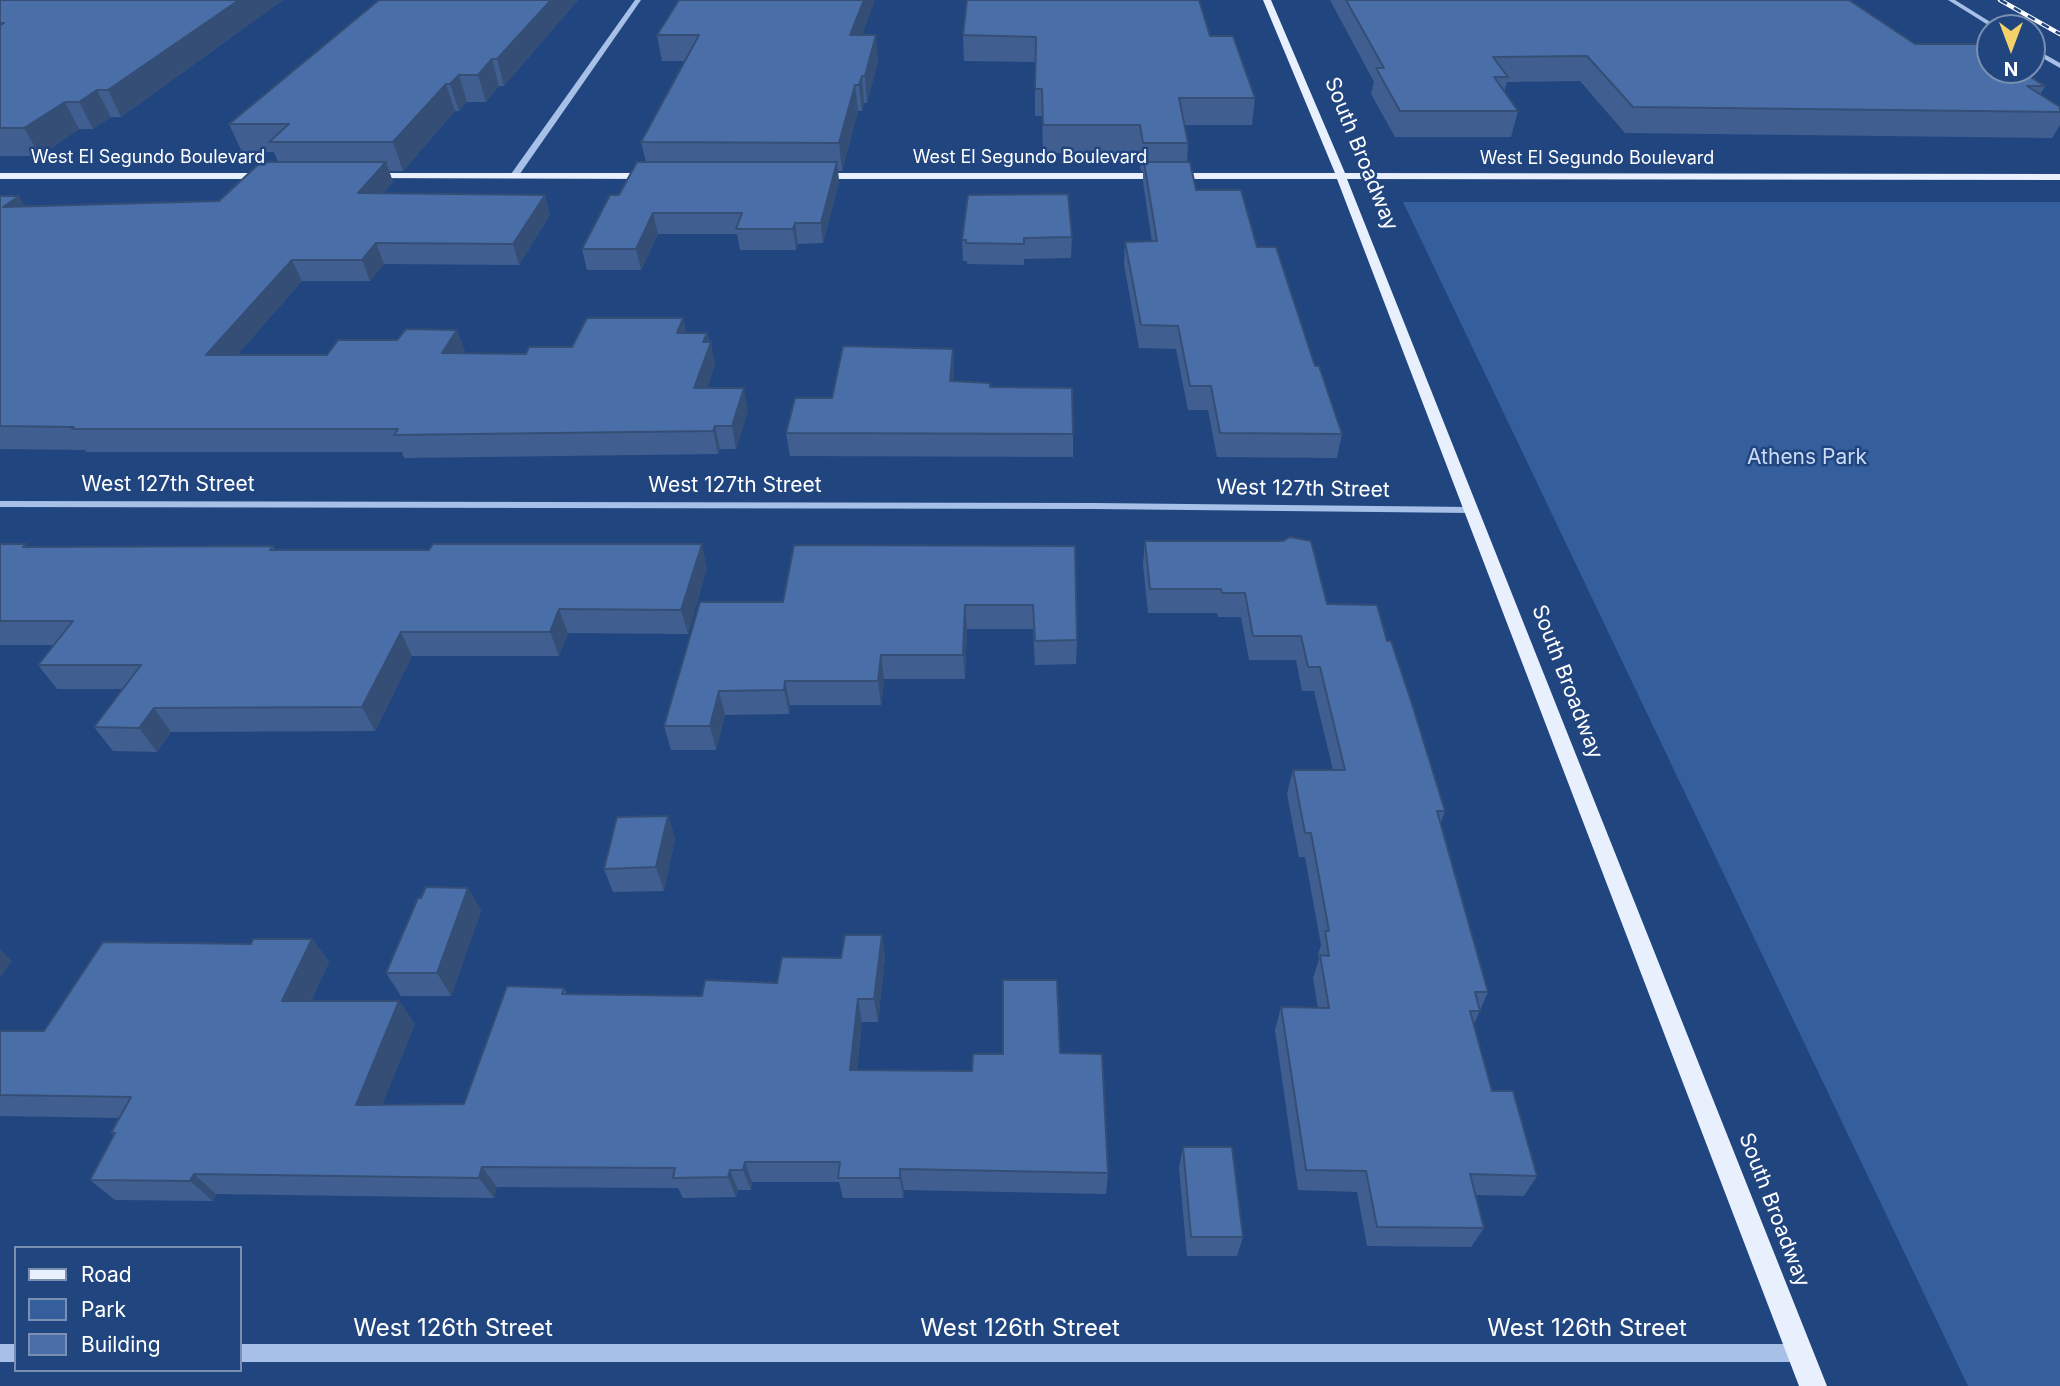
<!DOCTYPE html>
<style>
body{margin:0}
#map{position:relative;width:2060px;height:1386px;overflow:hidden;background:#21457f;font-family:Inter,sans-serif}
canvas{display:block}
.legend{position:absolute;left:14px;top:1246px;width:228px;height:126px;box-sizing:border-box;background:#21457f;border:2px solid #7a8fb2;margin:0;padding:9px 12px;list-style:none;font-size:21px;color:#fff}
.legend li{display:flex;align-items:center;gap:14px;height:35px}
.legend b{width:35px;border:2px solid #7a8fb2}
.north{position:absolute;left:1976px;top:14px;width:70px;height:70px;box-sizing:border-box;background:#21457f;border:2px solid #7a8fb2;border-radius:50%;rotate:180deg;font-size:19px;font-weight:700;line-height:28px;text-align:center;color:#fff}
.north::after{content:'';display:block;margin:auto;width:24px;height:32px;background:#f3d268;clip-path:polygon(50% 0,100% 100%,50% 72%,0 100%)}
</style>
<div id="map">
<canvas width="2060" height="1386"></canvas>
<ul class="legend">
<li><b style="height:9px;background:#e8effd"></b>Road</li>
<li><b style="height:19px;background:#355e9d"></b>Park</li>
<li><b style="height:19px;background:#4a6fa8"></b>Building</li>
</ul>
<div class="north">N</div>
</div>
<script>
const ctx = document.querySelector('canvas').getContext('2d');
ctx.lineJoin = 'round';
function paint(path, color) { ctx.fillStyle = color; ctx.fill(path, 'evenodd'); }
const toPath = rows => new Path2D(rows.map(r => 'M' + r).join(''));
function trace(path, color, width, dash) { ctx.strokeStyle = color; ctx.lineWidth = width; ctx.lineCap = dash ? 'butt' : 'round'; ctx.setLineDash(dash || []); ctx.stroke(path); }
function drawText(font, color, halo, rows, align = 'center') {
  ctx.font = font + ' Inter,sans-serif'; ctx.lineWidth = 5; ctx.setLineDash([]); ctx.textBaseline = 'middle'; ctx.strokeStyle = halo; ctx.fillStyle = color; for (const [text, x, y, turn = 0] of rows) {
    ctx.save(); ctx.translate(x, y); ctx.rotate((+turn || 0) * Math.PI / 180); ctx.textAlign = isNaN(turn) ? turn : align; if (halo) ctx.strokeText(text, 0, 0); ctx.fillText(text, 0, 0); ctx.restore();
  }
}
paint(toPath([
 [1403,202,2060,202,2060,1386,1968,1386]
]), '#355e9d');
paint(toPath([
 [635,0,641,0,517,178,511,178,511,174,635,0],
 [1948,0,1955,0,2000,28,1993,28,1948,0],
 [2032,47,2060,63,2060,68,2032,52,2032,47],
 [0,501,1095,503,1471,507,1476,510,1471,513,1095,509,0,507,0,501],
 [0,1344,16,1344,16,1362,0,1362,0,1344],
 [240,1344,1800,1344,1807,1346,1809,1353,1807,1360,1800,1362,240,1362,240,1344]
]), '#a6c0e7');
paint(toPath([
 [1263,0,1271,0,1345,173,2060,174,2060,180,1347,179,1827,1386,1799,1386,1337,179,815,179,810,176,815,173,1335,173,1263,0],
 [0,173,269,173,274,176,269,179,0,179,0,173],
 [367,173,651,173,656,176,651,179,363,178,362,176,367,173]
]), '#e8effd');
const rail = toPath([
 [2000,0,2060,34]
]);
trace(rail, '#fff', 4.5);
trace(rail, '#21457f', 2.5, [8]);
paint(toPath([
 [0,0,283,0,121,117,111,117,93,129,79,129,40,156,0,156],
 [379,0,578,0,504,86,499,86,486,102,467,102,459,111,455,111,403,171,389,171,393,182,383,193,545,195,550,215,519,265,384,264,370,281,302,281,237,355,327,355,397,340,457,330,465,352,464,353,526,354,572,347,683,318,686,333,707,333,715,364,707,388,748,411,736,449,720,449,718,454,404,458,402,452,86,452,85,450,0,449,0,196,19,196,25,207,219,201,278,162,274,152,242,152,229,124],
 [1330,0,1849,0,1915,44,2045,86,2040,95,2060,107,2060,125,2052,138,1625,133,1580,81,1507,82,1504,92,1518,111,1511,137,1395,137,1371,94,1374,82],
 [657,35,862,35,878,61,867,103,864,103,862,111,858,111,842,171,838,171,839,182,823,243,798,244,796,250,740,250,737,234,658,234,641,270,587,270,582,249,619,195,646,162,641,142,685,61,662,61],
 [963,35,1210,36,1255,98,1252,125,1185,125,1188,143,1187,162,1196,190,1257,247,1315,366,1342,434,1337,458,1217,457,1208,410,1188,410,1176,349,1139,348,1124,264,1125,242,1152,242,1143,182,1143,171,1141,171,1138,153,1043,153,1042,116,1035,116,1035,62,964,61],
 [968,195,1072,237,1071,258,1024,259,1024,265,967,264,967,261,963,261,962,240],
 [953,349,954,371,953,381,990,387,1073,434,1073,457,790,456,786,433,832,398],
 [1145,541,1327,604,1387,641,1445,811,1440,825,1488,992,1474,1024,1492,1091,1537,1176,1524,1196,1475,1195,1484,1228,1471,1247,1367,1246,1357,1192,1298,1190,1275,1030,1281,1007,1318,1008,1313,978,1319,959,1318,954,1321,945,1305,857,1299,857,1287,794,1293,770,1333,770,1314,691,1302,691,1296,660,1249,660,1241,617,1218,617,1217,613,1148,613,1143,565],
 [0,544,29,547,273,546,275,550,707,568,688,634,568,633,559,656,412,656,375,731,171,732,157,752,113,751,94,727,123,689,57,689,38,665,54,645,0,645],
 [1075,546,1077,640,1076,664,1035,665,1033,629,967,629,965,679,884,679,881,705,790,705,789,714,725,715,716,750,671,750,664,726,783,602],
 [668,816,675,839,664,891,613,892,604,869],
 [468,888,481,911,451,996,401,996,386,973,421,898],
 [882,935,885,958,878,1022,862,1022,857,1070,972,1071,1060,1053,1108,1173,1106,1194,904,1190,903,1198,843,1198,839,1182,752,1182,751,1190,738,1190,736,1197,683,1198,678,1188,497,1187,494,1198,216,1194,213,1201,115,1200,90,1180,114,1136,111,1133,119,1118,0,1116,0,1031,44,1031,251,944,312,939,329,962,311,1001,399,1001,415,1024,382,1104,464,1104,564,988,567,994,702,996,777,983,841,958],
 [1183,1147,1243,1237,1237,1256,1187,1256,1179,1168]
]), '#405f90');
paint(toPath([
 [239,0,283,0,121,117,108,90],
 [551,0,578,0,504,86,497,59],
 [864,0,875,0,853,61,850,35],
 [876,35,878,61,867,103,865,76],
 [492,59,499,86,486,102,478,75],
 [459,75,467,102,459,111,450,84],
 [862,76,864,103,862,111,859,85],
 [446,84,455,111,403,171,393,142],
 [855,85,858,111,842,171,839,143],
 [97,90,111,117,93,129,79,102],
 [65,102,79,129,40,156,24,128],
 [386,162,393,182,366,213,358,193],
 [837,162,839,182,823,243,821,223],
 [545,195,550,215,519,265,513,244],
 [19,196,31,216,3,207],
 [653,213,658,234,641,270,636,249],
 [795,223,798,244,796,250,793,229],
 [376,243,384,264,370,281,362,260],
 [292,260,302,281,218,377,206,355],
 [683,318,688,340,677,333],
 [457,330,465,352,450,376,442,353],
 [707,333,709,346,711,342,715,364,699,411,694,388,703,342],
 [953,349,954,371,951,403,950,381],
 [744,388,748,411,736,449,732,426],
 [715,426,720,449,718,454,713,431],
 [702,544,707,568,688,634,681,610],
 [965,605,967,629,965,679,963,655],
 [559,609,568,633,559,656,550,632],
 [401,632,412,656,375,731,362,707],
 [881,655,884,679,881,705,878,681],
 [785,681,790,705,789,714,784,690],
 [719,691,725,715,716,750,710,726],
 [154,708,171,732,157,752,139,728],
 [668,816,675,839,664,891,656,867],
 [468,888,481,911,451,996,437,973],
 [882,935,885,958,878,1022,874,999],
 [312,939,329,962,300,1024,282,1001],
 [0,949,12,961,0,978],
 [858,999,862,1022,855,1092,850,1070],
 [399,1001,415,1024,374,1126,356,1105],
 [745,1162,752,1182,751,1190,743,1170],
 [482,1167,497,1187,494,1198,479,1178],
 [900,1169,904,1190,903,1198,900,1178],
 [730,1170,738,1190,736,1197,728,1177],
 [194,1174,216,1194,213,1201,190,1181]
]), '#344e76');
const building = toPath([
 [0,0,239,0,108,90,97,90,79,102,65,102,24,128,0,128,0,25,4,23,0,23,0,0],
 [379,0,551,0,497,59,492,59,478,75,459,75,450,84,446,84,393,142,269,142,289,124,229,124,379,0],
 [679,0,864,0,850,35,876,35,865,76,862,76,859,85,855,85,839,143,641,142,699,35,657,35,679,0],
 [967,0,1199,0,1210,36,1233,36,1255,98,1179,98,1188,143,1143,143,1140,125,1043,125,1042,89,1035,89,1036,37,963,35,967,0],
 [1346,0,1849,0,1915,44,1978,44,1990,52,1990,70,2019,70,2045,86,2027,86,2060,107,2060,112,1633,107,1587,56,1493,57,1508,77,1494,77,1518,111,1400,111,1376,68,1384,68,1346,0],
 [261,162,386,162,358,193,545,195,513,244,376,243,362,260,292,260,206,355,327,355,338,340,397,340,406,329,457,330,442,353,526,354,529,347,572,347,587,318,683,318,677,333,707,333,703,342,711,342,694,388,744,388,732,426,715,426,713,431,394,435,398,429,72,429,74,427,0,426,0,196,19,196,3,207,219,201,261,162],
 [637,162,837,162,821,223,795,223,793,229,736,229,742,213,653,213,636,249,582,249,610,195,619,195,637,162],
 [1144,162,1190,162,1196,190,1241,190,1257,247,1276,247,1315,366,1319,366,1342,434,1220,433,1211,386,1190,386,1178,326,1141,325,1125,242,1157,241,1144,162],
 [1068,194,1072,237,1024,238,1024,244,966,243,966,240,962,240,968,195,1068,194],
 [843,346,953,349,950,381,990,383,990,387,1072,388,1073,434,786,433,795,398,832,398,843,346],
 [1290,537,1311,541,1327,604,1377,605,1387,641,1391,641,1413,707,1445,811,1437,811,1488,992,1475,992,1480,1011,1470,1011,1492,1091,1513,1091,1537,1176,1470,1174,1484,1228,1377,1227,1366,1171,1306,1170,1281,1007,1329,1008,1320,955,1329,956,1325,931,1329,931,1311,833,1305,833,1293,770,1345,770,1320,667,1308,667,1301,636,1253,636,1245,593,1222,593,1221,589,1150,589,1145,541,1283,541,1290,537],
 [0,544,26,544,23,547,273,546,270,550,429,550,433,544,702,544,681,610,559,609,550,632,401,632,362,707,154,708,139,728,94,727,141,665,38,665,73,621,0,621,0,544],
 [794,545,1075,546,1077,640,1035,641,1033,605,965,605,963,655,881,655,878,681,785,681,784,690,719,691,710,726,664,726,700,602,783,602,794,545],
 [668,816,656,867,604,869,617,817,668,816],
 [426,887,468,888,437,973,386,973,418,898,421,898,426,887],
 [845,935,882,935,874,999,858,999,850,1070,972,1071,973,1054,1003,1054,1003,980,1057,980,1060,1053,1102,1054,1108,1173,900,1169,900,1178,838,1178,840,1162,745,1162,743,1170,730,1170,728,1177,673,1178,675,1168,482,1167,479,1178,194,1174,190,1181,90,1180,115,1133,111,1133,131,1097,0,1095,0,1031,44,1031,103,942,251,944,253,939,312,939,282,1001,399,1001,356,1105,464,1104,507,986,564,988,562,994,702,996,705,980,777,983,782,957,841,958,845,935],
 [1183,1147,1232,1147,1243,1237,1191,1237,1183,1147]
]);
paint(building, '#4a6fa8');
trace(building, '#344e76', 2);
drawText('18px', '#fff', '#21457f', [
 ["West El Segundo Boulevard",148,158],
 ["West El Segundo Boulevard",1030,158],
 ["West El Segundo Boulevard",1597,159]
]);
drawText('21px', '#fff', '#21457f', [
 ["South Broadway",1361,154,68],
 ["West 127th Street",168,485],
 ["West 127th Street",735,486],
 ["West 127th Street",1303,489,1],
 ["South Broadway",1567,682,69],
 ["South Broadway",1774,1210,69]
]);
drawText('21px', '#cadbf5', '#21457f', [
 ["Athens Park",1807,458]
]);
drawText('24px', '#fff', '#21457f', [
 ["West 126th Street",453,1329],
 ["West 126th Street",1020,1329],
 ["West 126th Street",1587,1329]
]);
</script>
